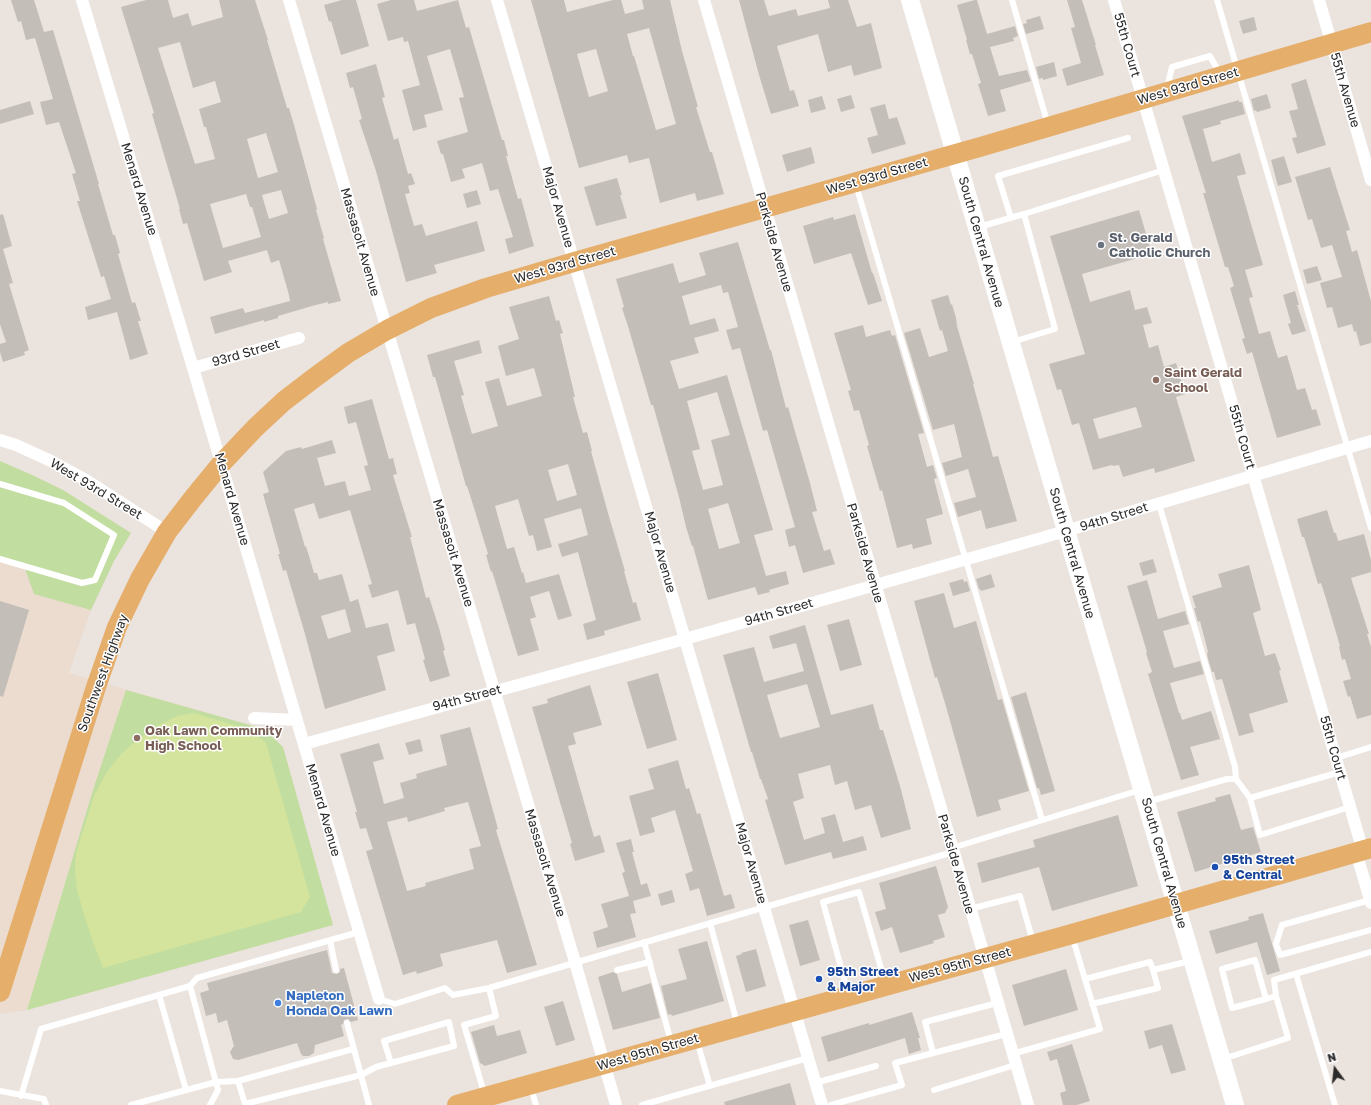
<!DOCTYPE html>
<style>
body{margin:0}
#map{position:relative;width:1371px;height:1105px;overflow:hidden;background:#ebe3de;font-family:"Golos Text",sans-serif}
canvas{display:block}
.north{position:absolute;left:1315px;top:1049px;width:40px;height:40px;-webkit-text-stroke:3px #fff;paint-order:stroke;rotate:345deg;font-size:11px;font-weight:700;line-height:16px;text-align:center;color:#2b2b2b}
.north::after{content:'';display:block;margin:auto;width:14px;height:18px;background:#2b2b2b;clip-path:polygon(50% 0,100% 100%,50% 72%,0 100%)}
</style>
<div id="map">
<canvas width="1371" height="1105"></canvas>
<div class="north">N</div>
</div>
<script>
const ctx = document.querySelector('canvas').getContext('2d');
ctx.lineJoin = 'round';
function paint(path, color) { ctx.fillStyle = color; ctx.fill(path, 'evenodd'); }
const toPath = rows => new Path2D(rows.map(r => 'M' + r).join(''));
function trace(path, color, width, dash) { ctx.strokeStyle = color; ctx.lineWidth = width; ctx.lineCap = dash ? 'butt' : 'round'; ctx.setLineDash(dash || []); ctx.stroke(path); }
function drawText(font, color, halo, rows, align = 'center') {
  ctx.font = font + ' "Golos Text",sans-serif'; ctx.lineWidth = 3; ctx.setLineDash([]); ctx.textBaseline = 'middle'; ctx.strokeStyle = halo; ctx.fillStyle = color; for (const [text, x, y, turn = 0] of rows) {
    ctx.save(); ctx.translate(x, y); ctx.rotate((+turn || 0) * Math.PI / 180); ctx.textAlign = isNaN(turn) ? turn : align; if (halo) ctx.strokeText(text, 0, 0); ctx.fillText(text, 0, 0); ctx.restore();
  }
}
paint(toPath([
 [0,461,32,475,63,490,131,533,114,561,91,610,69,673,264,729,283,747,333,925,27,1010,0,1014]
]), '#ebdccf');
paint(toPath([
 [0,461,32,475,63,490,131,533,114,561,91,610,34,594,24,566,0,562],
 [126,690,264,729,283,747,333,925,27,1010,93,790]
]), '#c1dd9f');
paint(toPath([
 [194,713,250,730,266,743,310,897,301,912,103,968,92,939,83,911,77,890,75,869,76,853,94,796,106,773,121,754,137,740,157,726,177,716]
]), '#d4e49c');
paint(toPath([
 [11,0,34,0,44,32,53,30,99,184,98,184,113,235,115,235,120,253,118,254,132,303,135,302,141,321,138,321,148,354,130,360,117,312,88,320,85,307,111,299,104,276,101,277,77,201,80,201,72,174,76,173,59,122,46,125,40,102,53,99,35,38,26,40,21,21,18,22],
 [146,0,168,0,173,18,188,13,192,26,223,17,219,0,255,0,268,40,267,40,287,108,289,108,294,125,317,209,316,210,324,238,323,239,341,301,328,304,328,302,312,306,278,316,278,318,264,322,264,320,215,334,210,317,243,308,245,313,290,301,289,295,279,260,271,263,267,250,228,261,232,272,204,281,187,223,183,224,179,209,180,209,152,114,154,113,121,7],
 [180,42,193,88,215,81,221,102,199,109,204,127,206,127,215,159,195,164,158,48],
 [266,133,278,172,258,178,247,139],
 [281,190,288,213,269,219,262,195],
 [246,194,250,207,252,207,261,237,223,248,210,204],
 [342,0,356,0,369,46,341,55,331,21,329,22,324,5],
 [391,0,414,0,417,11,458,0,466,28,469,27,502,140,504,140,508,156,506,156,518,199,521,198,534,246,509,254,505,239,513,237,498,189,490,191,482,163,462,169,465,178,451,182,443,154,441,154,437,141,468,132,459,98,464,97,450,49,427,56,443,110,424,115,427,127,413,131,402,90,420,85,408,41,404,42,403,37,388,41,377,4],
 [531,0,564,0,567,12,613,0,621,0,625,14,644,9,642,0,670,0,682,51,698,107,696,107,710,152,712,152,724,194,697,201,695,193,660,203,649,158,629,163,627,155,579,168],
 [649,28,676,124,656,130,634,56,633,56,627,34],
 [596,49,608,91,589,97,577,54],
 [739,0,764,0,769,16,796,9,798,16,830,8,828,0,848,0,857,27,871,23,882,68,854,76,851,65,828,72,818,34,777,46,790,91,794,90,799,106,771,114,759,75],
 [975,0,977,0,987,34,1015,26,1018,36,1013,38,1014,41,990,47,999,76,1027,70,1031,81,1000,90,1006,111,988,116,978,84,981,83,972,54,970,54,966,40,967,40,957,5],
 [1067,0,1082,0,1096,45,1095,45,1104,75,1067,86,1062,69,1081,63,1071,28,1075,27],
 [1040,16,1044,29,1026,34,1023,24,1027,23,1026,20],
 [1254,17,1257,30,1243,34,1239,21],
 [1054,62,1057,76,1043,80,1043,78,1039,79,1036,67],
 [376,64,385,97,382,98,394,140,398,138,408,174,411,173,415,184,408,186,410,193,405,194,414,226,422,224,426,236,477,221,485,251,434,265,437,273,406,282,376,171,359,120,362,119,353,87,350,88,346,73],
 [1306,79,1326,145,1297,154,1292,138,1297,137,1289,111,1298,109,1291,84],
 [1267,94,1271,108,1257,112,1256,110,1254,111,1251,99],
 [851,95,855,108,841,112,837,99],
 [822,96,826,109,811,113,808,100],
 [1239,100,1239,102,1242,102,1245,114,1220,121,1221,124,1203,129,1212,162,1240,153,1246,174,1237,176,1263,265,1245,270,1253,297,1249,298,1259,334,1270,331,1278,358,1287,355,1297,390,1305,388,1312,410,1316,409,1321,425,1277,438,1252,352,1247,354,1242,339,1245,338,1230,288,1234,286,1228,267,1225,267,1203,193,1206,193,1182,116],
 [30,101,34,114,0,124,0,110],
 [885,104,889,119,897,117,906,144,872,154,867,138,878,135,870,108],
 [811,147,815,163,787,172,782,155],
 [1284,156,1292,182,1278,186,1271,160],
 [1330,167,1350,230,1346,231,1352,252,1357,250,1371,301,1371,343,1360,346,1356,331,1354,332,1352,324,1338,328,1332,307,1327,308,1320,283,1342,277,1332,245,1321,248,1312,219,1308,220,1295,177],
 [617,178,622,195,620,195,627,218,596,226,584,187],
 [477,190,481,204,467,208,463,194],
 [1139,210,1152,254,1082,274,1090,302,1130,290,1135,310,1147,307,1152,323,1143,325,1149,348,1158,345,1164,367,1176,363,1185,394,1176,397,1195,461,1155,473,1154,468,1123,477,1119,465,1113,466,1112,465,1093,470,1079,423,1072,425,1061,389,1057,390,1049,364,1085,354,1050,236],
 [1136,407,1142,427,1099,439,1093,419],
 [3,214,12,246,3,249,13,283,9,284,29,350,24,352,25,355,3,362,0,352,0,344,6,342,0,324,0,215],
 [855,214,872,273,873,273,882,301,868,305,851,253,814,264,803,226,833,217,834,220],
 [738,242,770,350,771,350,786,408,788,407,810,483,817,511,812,512,824,551,830,549,835,564,803,573,795,545,789,547,785,530,795,527,767,430,763,431,740,348,732,350,726,330,738,327,728,292,723,293,721,285,682,296,690,325,715,318,719,331,694,338,699,353,670,361,679,389,727,375,773,530,754,535,766,576,786,571,789,584,769,590,770,592,758,595,755,587,708,600,693,546,692,546,686,527,679,497,653,405,651,405,627,323,622,308,624,307,616,279,673,263,679,283,706,275,699,253],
 [717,392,730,435,711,440,723,485,703,490,692,451,700,449,687,401],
 [728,503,740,543,719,549,708,509],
 [1317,266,1322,280,1307,284,1303,270],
 [1295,291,1299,305,1297,305,1306,331,1292,335,1288,324,1291,323,1283,295],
 [948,295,951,305,952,304,956,318,957,326,974,384,973,384,993,457,998,456,1017,521,986,529,981,510,958,517,954,503,976,497,968,469,946,476,942,463,962,457,954,424,933,430,904,333,920,328,929,357,948,351,942,330,940,331,931,300],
 [549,296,556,321,559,320,563,333,560,334,575,397,573,397,583,433,587,432,592,451,591,451,608,513,625,571,624,571,633,603,636,602,641,620,604,631,605,635,587,640,583,624,596,620,578,552,562,557,558,544,588,535,581,508,544,519,552,547,537,551,533,535,529,536,518,499,495,506,507,549,514,547,522,573,523,572,526,583,559,574,572,616,558,620,549,591,530,597,536,617,530,619,539,650,518,656,492,571,491,572,486,555,488,554,475,511,467,486,466,486,435,377,433,377,427,355,479,340,482,353,454,361,464,395,461,396,472,434,498,426,485,382,499,378,507,406,542,396,534,368,506,376,498,346,519,339,509,307],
 [568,464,577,495,557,501,548,470],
 [863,325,866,337,890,330,892,336,895,335,924,433,918,434,927,467,933,465,937,478,934,479,943,514,926,519,932,544,913,549,912,544,897,548,882,490,880,491,867,446,869,445,859,410,854,411,848,391,851,390,834,333],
 [372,399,389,459,393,458,397,474,393,475,412,537,410,537,426,598,429,597,439,628,445,650,443,651,450,676,430,682,423,660,425,659,415,623,407,625,398,590,372,598,368,585,372,584,350,510,319,519,314,503,294,509,305,547,306,546,314,573,317,573,319,580,342,574,350,602,358,599,366,628,388,623,395,651,377,656,386,690,325,709,305,634,286,570,283,571,278,554,280,554,263,494,269,492,263,472,286,451,301,447,302,449,332,440,336,453,317,458,325,486,345,481,349,496,371,490,364,466,368,465,356,422,348,424,344,407],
 [345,609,351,632,328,639,321,616],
 [1327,510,1334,533,1336,533,1338,541,1364,534,1371,560,1371,572,1351,578,1369,634,1367,634,1371,647,1371,715,1357,719,1350,696,1348,697,1343,681,1351,679,1345,659,1342,660,1339,647,1340,646,1327,602,1321,583,1318,584,1304,537,1302,537,1297,519],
 [1153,559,1157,572,1143,576,1139,563],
 [1249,565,1261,610,1253,613,1265,656,1275,653,1281,670,1279,671,1288,702,1249,714,1254,732,1239,736,1222,679,1216,680,1214,672,1212,672,1208,659,1207,653,1208,652,1200,621,1198,622,1194,608,1196,608,1192,596,1222,587,1218,574],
 [991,574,995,587,981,591,980,589,979,589,976,579],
 [963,579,964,582,967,581,970,591,953,596,949,583],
 [1147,580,1158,619,1185,611,1189,624,1163,631,1174,668,1200,661,1204,674,1170,683,1179,713,1180,713,1182,720,1211,711,1220,739,1190,747,1199,775,1181,780,1148,674,1152,672,1146,653,1147,652,1127,586],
 [944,593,954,628,976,621,998,700,1002,699,1029,791,998,800,1001,810,977,817,945,703,937,677,935,678,914,601],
 [0,601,29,610,3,697,0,696],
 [849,619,862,665,840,671,827,625],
 [805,625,831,715,873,704,880,730,883,730,900,786,911,829,881,838,871,805,855,810,847,781,835,785,830,765,798,774,804,798,793,802,804,840,825,833,821,818,835,814,843,842,863,836,867,850,833,859,831,852,785,865,765,800,768,799,761,779,760,779,752,752,751,752,723,655,754,647,764,682,804,671,796,643,773,649,769,636],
 [807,684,820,727,780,738,767,695],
 [658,673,677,740,647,749,627,682],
 [590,685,602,725,573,733,576,744,568,746,594,837,600,835,605,852,575,861,570,844,572,843,532,707,548,703,547,699],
 [1026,692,1055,791,1041,795,1039,788,1037,788,1011,697],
 [470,727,498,829,496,830,537,965,507,973,497,940,440,954,443,966,417,974,416,971,403,975,366,851,373,849,366,828,360,829,355,812,357,812,340,754,379,743,384,759,373,762,384,804,404,798,400,783,417,778,416,774,447,765,440,735],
 [468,802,481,846,469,849,474,869,425,883,426,886,407,891,387,822,407,817,408,822,445,811,444,808],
 [420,739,423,751,409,755,405,743],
 [678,760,686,789,689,788,697,814,700,813,724,896,731,894,735,908,707,916,699,888,690,891,685,874,693,871,675,810,651,818,655,832,640,836,629,796,654,789,648,769],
 [1230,794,1241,830,1253,827,1261,852,1195,872,1177,812,1216,801,1215,798],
 [1118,815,1138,886,1052,911,1039,867,982,883,977,863,1035,847,1033,840],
 [631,839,634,852,632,852,641,885,647,883,651,896,633,901,636,913,630,914,636,937,597,948,593,932,608,927,601,904,629,896,622,873,625,872,616,843],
 [936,866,948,907,945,913,938,915,945,937,933,941,934,943,900,953,892,927,881,931,875,912,886,909,879,883],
 [672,890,675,902,661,906,658,894],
 [1263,913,1280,971,1267,975,1257,942,1216,954,1209,931,1249,920,1248,917],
 [808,920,820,960,800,966,789,925],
 [707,941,724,1001,672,1016,671,1014,668,1015,661,986,687,979,678,949],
 [756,949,766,986,746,992,736,956,742,954,741,953],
 [327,950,332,973,337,974,340,972,340,969,344,968,358,1020,351,1022,348,1019,344,1020,343,1024,341,1025,344,1036,315,1045,314,1053,309,1056,303,1056,301,1054,297,1043,238,1060,233,1059,230,1052,234,1046,227,1020,218,1023,216,1013,206,1016,200,993,209,990,207,983],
 [1066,969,1078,1010,1024,1026,1012,985],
 [613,972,617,974,622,992,651,983,660,1018,613,1030,598,977],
 [563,1001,575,1040,556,1046,544,1007],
 [912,1012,920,1038,918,1038,921,1050,909,1054,905,1038,828,1062,821,1037,869,1023,869,1025],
 [1172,1024,1186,1070,1171,1074,1162,1045,1149,1049,1144,1031],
 [494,1025,497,1036,520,1030,527,1053,485,1066,480,1063,471,1032],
 [1072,1044,1090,1101,1077,1105,1063,1105,1060,1093,1066,1091,1057,1059,1050,1061,1047,1052],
 [790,1083,796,1105,725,1105,724,1102]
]), '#c4beb9');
trace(toPath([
 [1012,0,1048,125],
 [1217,0,1371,528],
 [1167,88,1172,67,1210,56,1220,74],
 [856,185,1042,820],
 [1024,214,1164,170],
 [1011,218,998,176,1128,138],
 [979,227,1024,214,1055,329,1012,342],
 [0,484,64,503,114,535,95,580,82,583,0,559],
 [1159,504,1235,767,1236,779],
 [1336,758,1371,747],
 [1340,772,1250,798,1260,835,1350,807],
 [1147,802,1227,779,1236,779,1250,798],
 [952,848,1140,790],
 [1370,900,1282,925,1276,944,1280,955,1371,930],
 [970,909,1020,896,1033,942],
 [710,923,737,1023],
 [330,940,336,970],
 [644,942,671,1042],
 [617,970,650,962],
 [1296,974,1335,1105],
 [1085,979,1150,962,1153,970],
 [190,986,197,978,359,932],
 [848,993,823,902,859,892,885,982],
 [159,995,186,1090],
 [1276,996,1274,980,1371,952],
 [379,999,395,1004,445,988,453,995,489,988,953,852],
 [1092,1004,1158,988,1153,970,1190,961],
 [347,1023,369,1105],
 [697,1041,710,1086],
 [933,1053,925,1022,997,1003],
 [1012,1054,1100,1029,1072,936],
 [1223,1059,1288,1038,1276,996,1266,999,1232,1008,1222,969,1255,960,1266,999],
 [238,1081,245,1104,361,1075,376,1067,391,1063,454,1046,449,1022,384,1041,391,1063],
 [815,1083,876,1066],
 [531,1088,536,1105],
 [934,1090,1015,1065],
 [0,1091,44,1099,46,1105],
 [21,1096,41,1029,190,986,218,1090,210,1105],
 [485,1096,464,1025,496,1016,489,988],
 [131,1105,216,1082,238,1081,353,1049],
 [642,1105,808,1058],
 [831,1105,902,1085,895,1063,1006,1034]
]), '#fff', 6);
trace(toPath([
 [82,0,193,368,379,999],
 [289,0,575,962,616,1105],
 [497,0,822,1105],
 [704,0,1028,1105],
 [1114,0,1363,851],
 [1319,0,1371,180],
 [193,368,299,338],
 [0,440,16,445,51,461,86,480,167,532],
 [254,718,297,720],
 [304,744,685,639,1038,539,1371,441],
 [1356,852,1371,903]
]), '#fff', 12);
trace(toPath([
 [910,0,1235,1105]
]), '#fff', 18);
trace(toPath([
 [0,992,96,687,117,627,140,579,167,532,194,497,221,464,255,428,284,401,314,378,348,353,387,330,431,308,486,288,574,262,980,147,1371,32],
 [457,1105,1072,934,1371,848]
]), '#e5ae6a', 20);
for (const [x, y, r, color] of [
 [1101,245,4,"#6b7280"],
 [1156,380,4,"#8d6e63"],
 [137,738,4,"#8d6e63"],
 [1215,867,4,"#1a4fb4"],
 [819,979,4,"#1a4fb4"],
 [278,1003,4,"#3f7fe0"]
]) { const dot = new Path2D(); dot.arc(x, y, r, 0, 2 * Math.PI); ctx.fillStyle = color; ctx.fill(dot); trace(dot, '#fff', 1.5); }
drawText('13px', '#2b2b2b', '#fff', [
 ["55th Court",1127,45,74],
 ["West 93rd Street",1188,86,-16],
 ["55th Avenue",1345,90,74],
 ["West 93rd Street",877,176,-16],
 ["Menard Avenue",139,189,73],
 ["Major Avenue",558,207,74],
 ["Massasoit Avenue",360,242,74],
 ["Parkside Avenue",774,242,74],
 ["South Central Avenue",981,242,74],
 ["West 93rd Street",565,265,-16],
 ["93rd Street",246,353,-16],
 ["55th Court",1242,437,74],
 ["West 93rd Street",96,489,31],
 ["Menard Avenue",232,499,74],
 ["94th Street",1114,517,-17],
 ["Major Avenue",660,552,74],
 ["Massasoit Avenue",453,553,73],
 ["Parkside Avenue",865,553,74],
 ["South Central Avenue",1072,553,74],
 ["94th Street",779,612,-16],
 ["Southwest Highway",103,673,-70],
 ["94th Street",467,698,-15],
 ["55th Court",1333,748,74],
 ["Menard Avenue",323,810,74],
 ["Massasoit Avenue",545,863,73],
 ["Major Avenue",751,863,74],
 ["South Central Avenue",1164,863,74],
 ["Parkside Avenue",956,864,74],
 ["West 95th Street",960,965,-15],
 ["West 95th Street",648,1052,-16]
]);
drawText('bold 13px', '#5b616d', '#fff', [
 ["St. Gerald",1109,238],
 ["Catholic Church",1109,253]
], 'left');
drawText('bold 13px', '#785e54', '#fff', [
 ["Saint Gerald",1164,373],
 ["School",1164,388],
 ["Oak Lawn Community",145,731],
 ["High School",145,746]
], 'left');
drawText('bold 13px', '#164399', '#fff', [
 ["95th Street",1223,860],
 ["& Central",1223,875],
 ["95th Street",827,972],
 ["& Major",827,987]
], 'left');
drawText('bold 13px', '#366cbe', '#fff', [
 ["Napleton",286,996],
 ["Honda Oak Lawn",286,1011]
], 'left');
</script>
